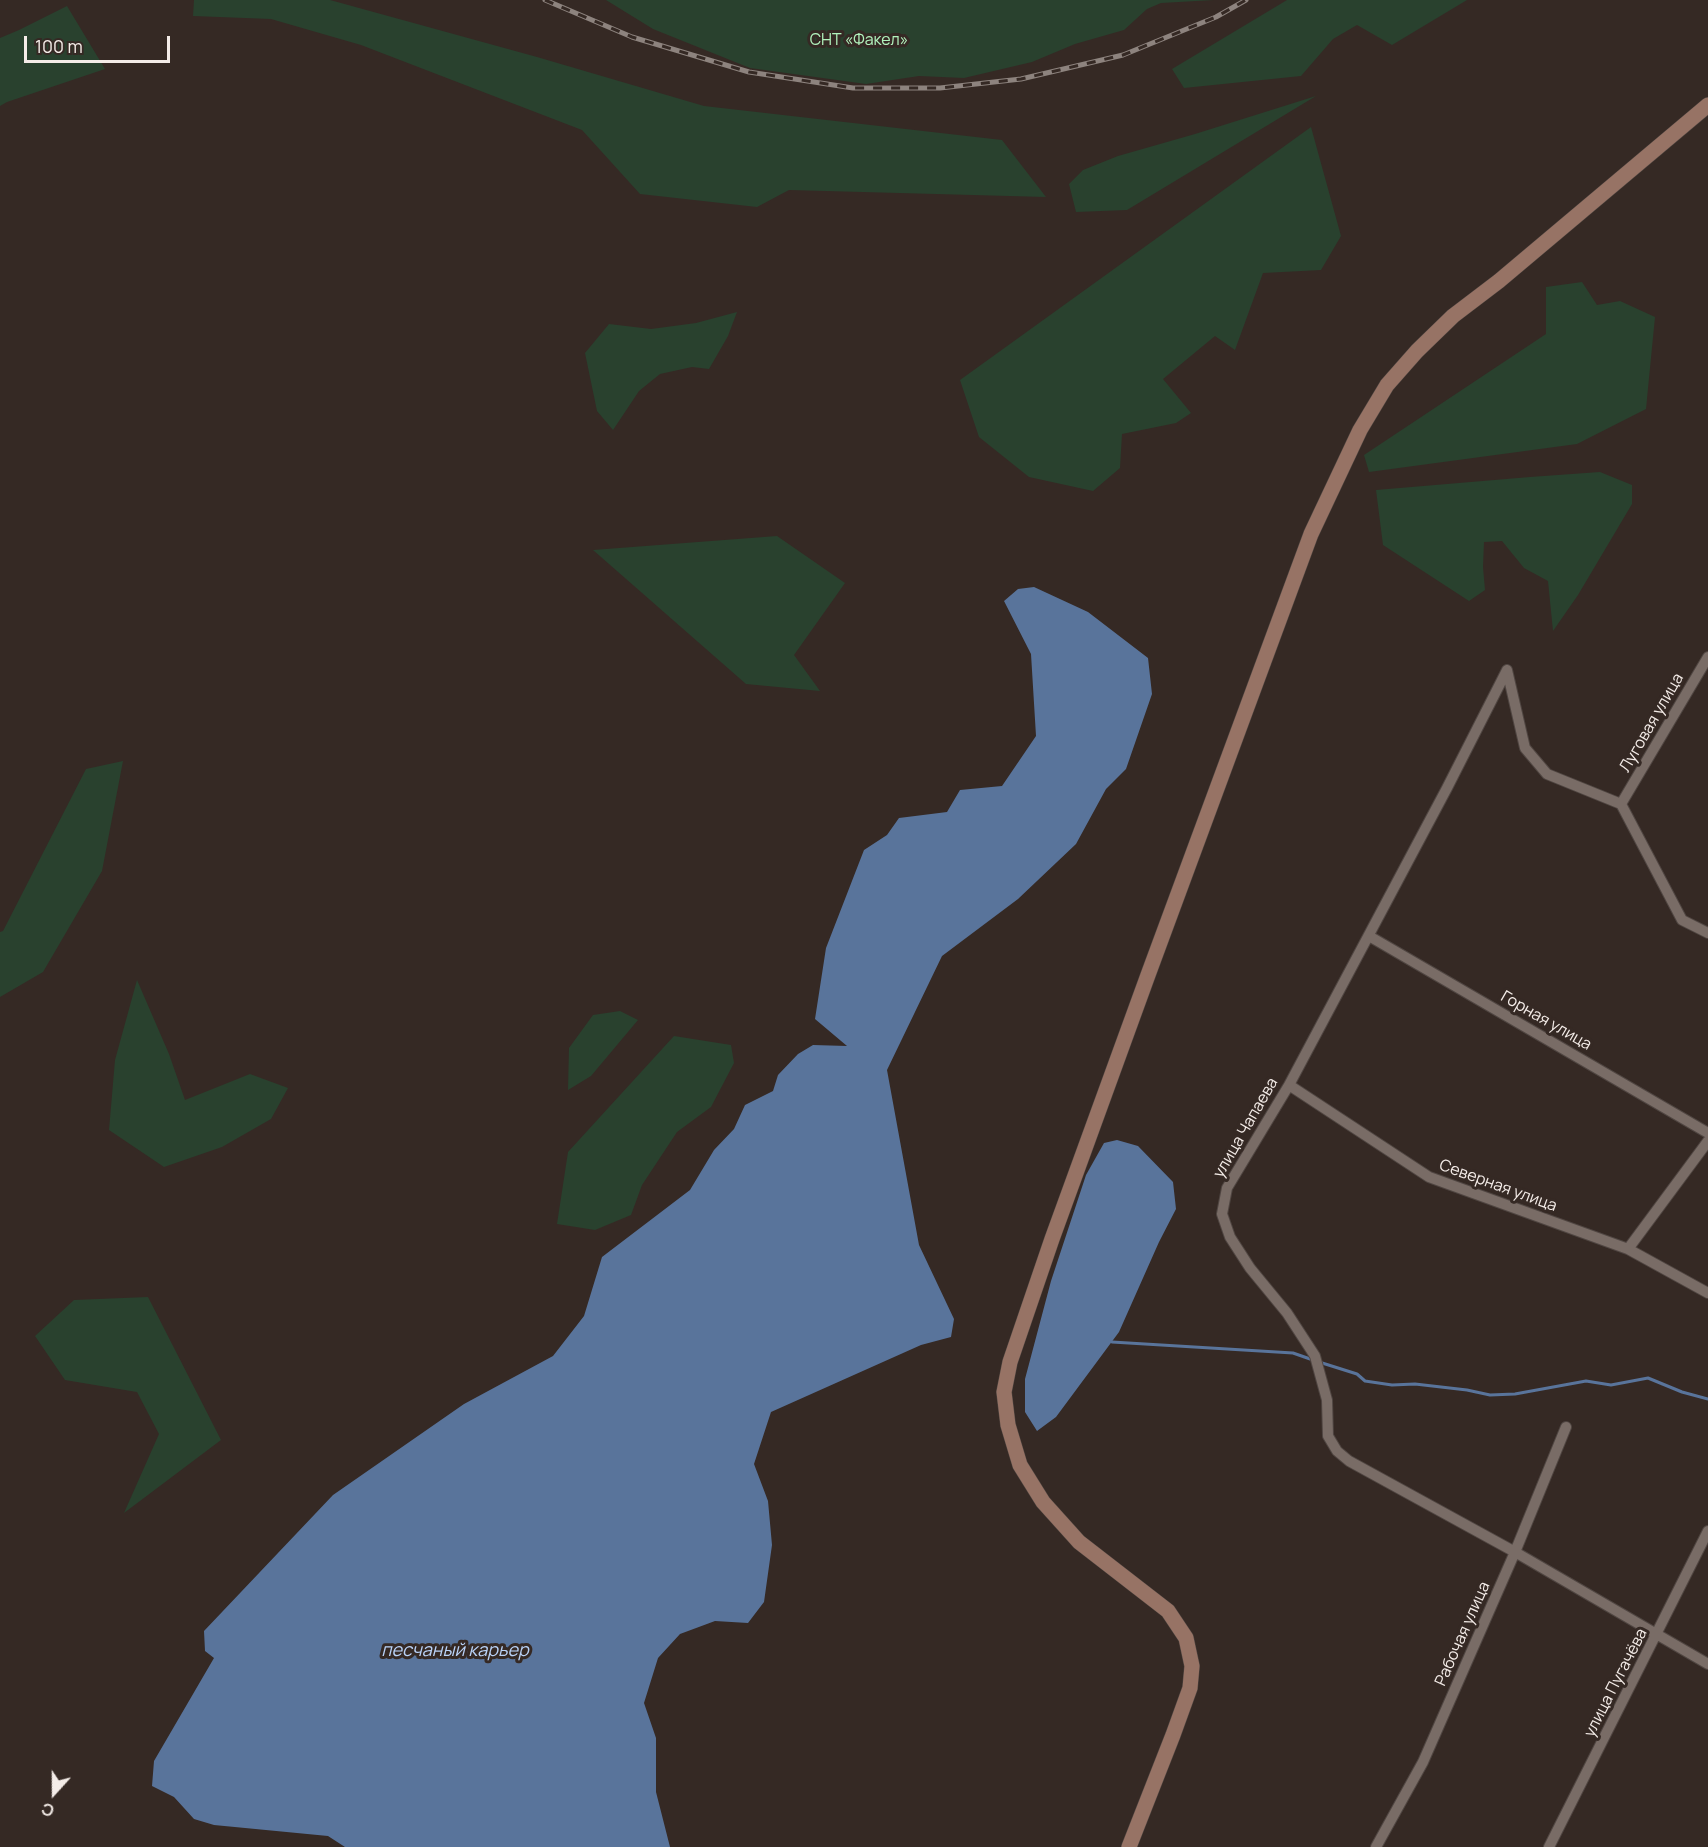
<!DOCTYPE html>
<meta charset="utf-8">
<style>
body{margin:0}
#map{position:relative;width:1708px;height:1847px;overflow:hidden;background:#352924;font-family:Manrope,sans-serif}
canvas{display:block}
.north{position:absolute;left:24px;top:1763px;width:60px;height:60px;-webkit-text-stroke:4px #352924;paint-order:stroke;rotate:201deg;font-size:16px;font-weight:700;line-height:24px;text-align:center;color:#f4ece8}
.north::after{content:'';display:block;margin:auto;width:21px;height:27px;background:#f4ece8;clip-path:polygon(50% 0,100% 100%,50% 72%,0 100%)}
.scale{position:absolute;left:24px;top:36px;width:146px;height:27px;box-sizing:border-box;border:3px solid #f4ece8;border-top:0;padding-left:8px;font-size:18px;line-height:21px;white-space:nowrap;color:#f4ece8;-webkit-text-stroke:4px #352924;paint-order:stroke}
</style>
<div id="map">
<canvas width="1708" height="1847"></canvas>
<div class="north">С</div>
<div class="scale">100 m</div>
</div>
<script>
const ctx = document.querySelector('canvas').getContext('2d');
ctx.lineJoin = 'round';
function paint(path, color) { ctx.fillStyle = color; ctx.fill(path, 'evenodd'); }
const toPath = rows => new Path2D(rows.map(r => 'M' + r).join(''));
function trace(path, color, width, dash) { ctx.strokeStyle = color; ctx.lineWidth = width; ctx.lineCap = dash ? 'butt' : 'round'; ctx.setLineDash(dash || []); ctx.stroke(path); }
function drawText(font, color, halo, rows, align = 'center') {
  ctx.font = font + ' Manrope,sans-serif'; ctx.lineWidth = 6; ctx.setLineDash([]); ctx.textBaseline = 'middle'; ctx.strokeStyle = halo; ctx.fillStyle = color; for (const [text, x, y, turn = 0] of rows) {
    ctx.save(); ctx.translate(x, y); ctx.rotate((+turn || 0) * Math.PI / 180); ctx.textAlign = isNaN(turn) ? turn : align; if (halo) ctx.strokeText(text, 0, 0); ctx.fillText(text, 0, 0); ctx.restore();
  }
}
paint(toPath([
 [194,0,330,0,537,57,704,106,1002,140,1046,197,789,190,757,207,640,194,582,130,361,45,271,19,193,16],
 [606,0,1214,0,1161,3,1147,9,1124,30,1075,44,1032,62,964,78,919,76,866,84,750,68,653,29],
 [1287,0,1467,0,1392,45,1357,25,1333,39,1301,76,1184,88,1172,69],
 [67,6,105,69,7,102,0,106,0,38,19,30],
 [1316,96,1127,210,1076,212,1069,184,1083,170,1118,156,1195,134],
 [1311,127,1341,236,1321,270,1263,273,1235,350,1215,336,1163,379,1191,413,1176,423,1122,434,1120,468,1093,491,1029,477,979,437,960,380],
 [1582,282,1597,305,1620,301,1655,317,1646,409,1577,444,1369,472,1364,455,1546,334,1546,287],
 [737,312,728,336,709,369,692,367,660,374,639,391,613,430,597,411,585,353,609,324,651,329,696,323],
 [1600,472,1632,485,1632,504,1578,595,1553,631,1548,581,1524,568,1502,541,1484,542,1483,567,1485,590,1469,601,1383,545,1376,490,1530,477],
 [777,536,845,583,794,655,820,691,746,684,593,550],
 [123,761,102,871,43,972,0,997,0,932,3,931,86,769],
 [137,980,169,1054,185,1100,250,1074,288,1088,271,1119,222,1147,164,1167,109,1130,115,1060],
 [620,1011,638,1020,591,1076,568,1090,569,1048,593,1015],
 [674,1036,731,1045,734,1063,711,1107,677,1132,642,1185,631,1215,595,1230,557,1224,568,1152],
 [148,1297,221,1440,124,1513,159,1434,137,1392,65,1380,35,1336,74,1300]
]), '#29412e');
paint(toPath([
 [1034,587,1088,612,1148,658,1152,694,1126,769,1106,789,1076,844,1018,899,942,956,887,1070,919,1245,954,1319,951,1337,921,1345,771,1412,754,1464,768,1501,772,1545,764,1602,748,1623,715,1621,680,1634,658,1658,644,1703,656,1738,656,1792,670,1847,345,1847,328,1836,214,1825,194,1819,174,1797,152,1786,154,1761,214,1658,205,1651,204,1631,333,1495,464,1404,553,1356,584,1316,602,1257,690,1190,714,1150,734,1129,745,1105,773,1091,778,1075,798,1054,813,1045,847,1046,815,1019,826,948,864,850,887,835,899,818,947,812,960,790,1002,786,1036,736,1031,654,1004,601,1018,589],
 [1117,1140,1138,1146,1173,1182,1176,1209,1159,1242,1119,1332,1056,1417,1037,1431,1025,1412,1025,1379,1051,1281,1086,1175,1104,1143]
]), '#59749b');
trace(toPath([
 [1112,1342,1293,1353,1313,1360],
 [1319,1362,1357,1374,1365,1381,1392,1385,1415,1384,1467,1390,1490,1395,1515,1394,1586,1381,1611,1385,1648,1378,1682,1392,1708,1399]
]), '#59749b', 3);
const street = toPath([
 [1507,670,1447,788,1289,1085,1227,1188,1222,1214,1230,1237,1250,1268,1287,1313,1315,1356,1327,1400,1328,1436,1337,1451,1349,1461,1515,1552,1708,1664],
 [1507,670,1525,748,1547,774,1621,804,1682,920,1708,933],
 [1621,804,1708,657],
 [1369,936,1708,1133],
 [1289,1085,1429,1177,1628,1249,1708,1293],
 [1628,1249,1708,1141],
 [1376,1847,1423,1762,1515,1552,1566,1427],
 [1549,1847,1708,1531]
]);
const secondary = toPath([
 [1129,1847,1173,1735,1190,1688,1192,1666,1186,1638,1168,1611,1079,1542,1043,1502,1020,1465,1008,1425,1004,1392,1010,1362,1052,1239,1148,975,1311,534,1360,430,1387,385,1417,351,1453,316,1499,281,1708,105]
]);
trace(street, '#504642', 12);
trace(secondary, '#504642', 16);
trace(street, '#796c66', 10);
trace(secondary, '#977365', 15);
const rail = toPath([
 [545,0,632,37,749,72,853,88,940,88,1021,79,1123,55,1216,17,1246,0]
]);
trace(rail, '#8d837e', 5);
trace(rail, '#352924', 3, [9]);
drawText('16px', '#b1f3bd', '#352924', [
 ["СНТ «Факел»",859,41]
]);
drawText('16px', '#f4ece8', '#352924', [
 ["Луговая улица",1652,723,-60],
 ["Горная улица",1546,1021,30],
 ["улица Чапаева",1246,1128,-60],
 ["Северная улица",1498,1186,20],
 ["Рабочая улица",1463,1634,-66],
 ["улица Пугачёва",1616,1683,-63]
]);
drawText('italic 18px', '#b9d2f7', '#352924', [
 ["песчаный карьер",455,1651]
]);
</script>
